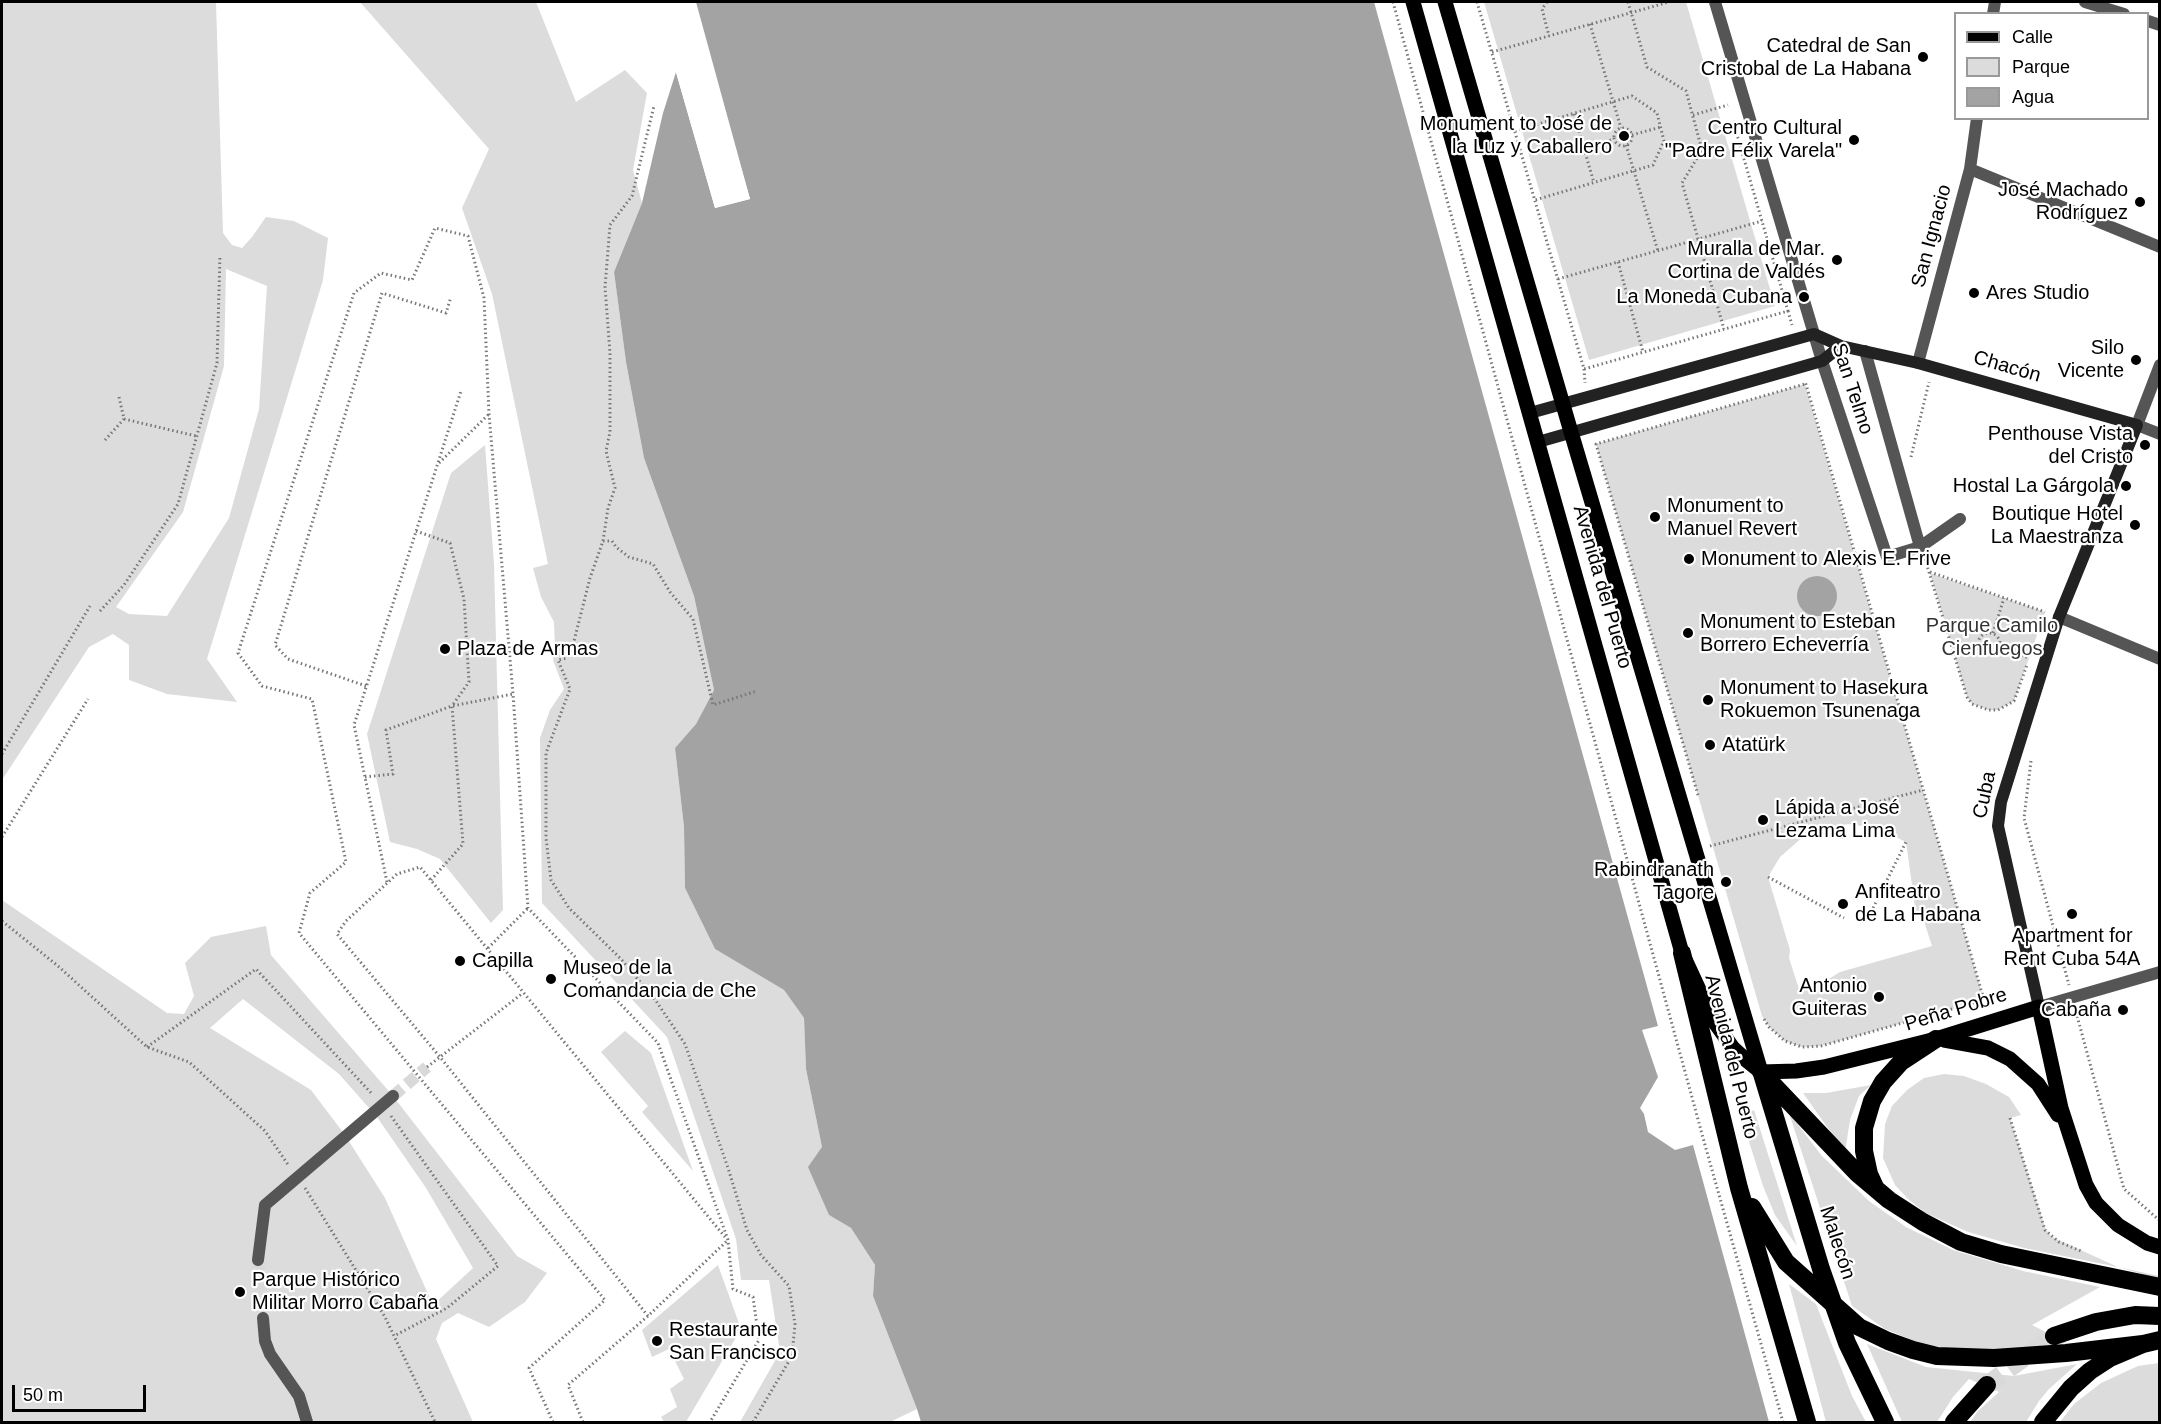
<!DOCTYPE html>
<meta charset="utf-8">
<style>
body{margin:0}
#map{position:relative;width:2161px;height:1424px;overflow:hidden;background:#fff;font-family:Arial,sans-serif}
canvas{display:block}
.frame{position:absolute;inset:0;border:3px solid #000;pointer-events:none}
.legend{position:absolute;left:1954px;top:12px;width:195px;height:108px;box-sizing:border-box;background:#fff;border:2px solid #999;margin:0;padding:8px 10px;list-style:none;font-size:18px;color:#000}
.legend li{display:flex;align-items:center;gap:12px;height:30px}
.legend b{width:30px;border:2px solid #999}
.scale{position:absolute;left:12px;top:1385px;width:134px;height:27px;box-sizing:border-box;border:3px solid #000;border-top:0;padding-left:8px;font-size:18px;line-height:21px;white-space:nowrap;color:#000;-webkit-text-stroke:4px #fff;paint-order:stroke}
</style>
<div id="map">
<canvas width="2161" height="1424"></canvas>
<div class="frame"></div>
<ul class="legend">
<li><b style="height:8px;background:#000"></b>Calle</li>
<li><b style="height:16px;background:#dcdcdc"></b>Parque</li>
<li><b style="height:16px;background:#a3a3a3"></b>Agua</li>
</ul>
<div class="scale">50 m</div>
</div>
<script>
const ctx = document.querySelector('canvas').getContext('2d');
ctx.lineJoin = 'round';
function paint(path, color) { ctx.fillStyle = color; ctx.fill(path, 'evenodd'); }
const toPath = rows => new Path2D(rows.map(r => 'M' + r).join(''));
function trace(path, color, width, dash) { ctx.strokeStyle = color; ctx.lineWidth = width; ctx.lineCap = dash ? 'butt' : 'round'; ctx.setLineDash(dash || []); ctx.stroke(path); }
function drawText(font, color, halo, rows, align = 'center') {
  ctx.font = font + ' Arial,sans-serif'; ctx.lineWidth = 4.5; ctx.setLineDash([]); ctx.textBaseline = 'middle'; ctx.strokeStyle = halo; ctx.fillStyle = color; for (const [text, x, y, turn = 0] of rows) {
    ctx.save(); ctx.translate(x, y); ctx.rotate((+turn || 0) * Math.PI / 180); ctx.textAlign = isNaN(turn) ? turn : align; if (halo) ctx.strokeText(text, 0, 0); ctx.fillText(text, 0, 0); ctx.restore();
  }
}
paint(toPath([
 [2,2,216,2,223,233,232,245,242,248,252,237,266,217,294,221,328,238,323,280,207,659,237,702,167,694,129,680,129,645,113,634,89,647,2,780],
 [226,269,267,286,259,409,229,518,167,616,129,614,116,607,183,512,203,441,224,366],
 [360,2,536,2,576,102,625,70,647,93,633,170,642,203,614,272,626,362,644,458,694,596,714,690,696,724,675,748,684,827,685,888,715,949,784,990,804,1018,806,1069,822,1147,829,1215,851,1228,875,1265,873,1296,917,1409,890,1422,740,1422,780,1352,769,1280,741,1280,736,1239,667,1037,542,903,540,738,550,710,564,689,553,660,555,647,554,622,541,597,533,568,548,564,492,294,462,208,489,149],
 [1484,2,1686,2,1775,306,1589,360],
 [1805,384,1984,1000,1821,1046,1802,1047,1785,1041,1769,1027,1762,1016,1596,444],
 [1848,824,1877,828,1906,842,1916,914,1922,915,1932,946,1840,972,1824,982,1799,989,1789,958,1790,950,1768,877,1780,857,1804,836,1820,829],
 [485,445,494,564,503,910,491,923,440,859,417,849,390,842,367,734,451,473],
 [1930,573,2045,612,2014,701,1998,710,1989,710,1972,704,1967,697],
 [2,900,167,1013,184,1014,194,996,185,963,211,937,266,926,271,955,393,1096,517,1256,547,1273,525,1302,489,1327,458,1313,442,1323,436,1339,473,1422,2,1422],
 [243,999,339,1074,377,1117,426,1188,473,1268,433,1305,385,1198,345,1135,311,1090,210,1028],
 [625,1031,651,1053,693,1171,642,1112,648,1106,601,1052],
 [1944,1074,1964,1076,1986,1084,2009,1097,2021,1115,2010,1118,2046,1230,2052,1237,2118,1267,2159,1276,2159,1279,2118,1267,2024,1248,1968,1232,1926,1213,1908,1199,1895,1185,1883,1158,1885,1124,1892,1106,1907,1090,1924,1078],
 [1871,1085,1859,1096,1850,1120,1845,1152,1803,1093,1826,1093],
 [1754,1110,1797,1246,1775,1215,1763,1186,1741,1116],
 [1789,1113,1822,1156,1869,1201,1906,1227,1953,1250,2023,1271,2100,1287,2032,1325,2067,1343,2016,1350,1966,1350,1925,1345,1885,1329,1852,1306],
 [718,1265,741,1329,686,1422,664,1422,661,1417,677,1407,670,1389,684,1379,669,1349,652,1357,642,1330],
 [1789,1284,1816,1304,1852,1396,1866,1422,1826,1422],
 [1867,1344,1926,1367,2014,1376,2077,1364,2049,1389,2039,1401,2026,1422,1970,1422,1978,1411,1999,1392,1969,1379,1953,1397,1937,1422,1902,1422],
 [2159,1363,2159,1422,2060,1422,2074,1404,2101,1383,2138,1366]
]), '#dcdcdc');
paint(toPath([
 [694,2,1374,2,1658,1026,1642,1030,1658,1077,1640,1108,1644,1114,1648,1132,1675,1150,1693,1145,1769,1422,921,1422,917,1409,873,1296,875,1265,851,1228,829,1215,808,1167,822,1147,806,1069,804,1018,784,990,715,949,685,888,684,827,675,748,696,724,714,690,694,596,644,458,626,362,614,272,642,203,663,113,676,72,715,208,750,199],
 '1797 596a20 20 0 1 1 40 0a20 20 0 1 1-40 0Z'
]), '#a3a3a3');
paint(toPath([
 [691,2,696,2,750,199,715,208,675,69,679,71,717,204,747,197]
]), '#fff');
trace(toPath([
 [393,1096,427,1067],
 [258,1260,263,1318]
]), '#d9d9d9', 12, [12, 6]);
trace(toPath([
 [1987,1385,2054,1336]
]), '#d9d9d9', 18, [18, 9]);
trace(toPath([
 [1393,2,1705,1145,1783,1422],
 [1477,2,1584,369,1788,311,1733,121],
 [1547,2,1542,9,1549,36],
 [1628,2,1647,67,1686,91,1702,150,1682,183,1724,329],
 [1590,24,1621,128],
 [1492,52,1669,2],
 [1574,114,1594,183],
 [1693,115,1728,105],
 '1614 137a9 9 0 1 1 18 0a9 9 0 1 1-18 0Z',
 [1515,131,1632,96,1657,113,1664,141,1653,165,1535,200],
 [1632,135,1661,127],
 [1626,145,1658,251],
 [1584,149,1614,139],
 [1618,262,1643,352],
 [1558,279,1762,221],
 [1788,311,1792,325],
 [1584,369,1585,383],
 [119,397,124,419],
 [124,419,196,436],
 [105,440,124,419],
 [1911,457,1929,382],
 [439,463,489,414],
 [416,531,450,543,464,599,469,682,452,706,463,844,431,880],
 [603,541,608,508,615,488,606,451,610,432,610,353,605,287,610,225,632,196,654,106],
 [1925,559,1967,697,1972,704,1989,710,1998,710,2014,701,2027,665],
 [1930,572,2045,612],
 [100,611,124,585,178,504,217,363,220,255],
 [1993,633,2004,598],
 '1978 644a11 11 0 1 1 22 0a11 11 0 1 1-22 0Z',
 [2000,648,2029,658],
 [1954,654,1979,645],
 [366,686,288,659,275,645,382,293,446,313,451,297],
 [2,754,90,606],
 [2031,761,2024,818,2069,985],
 [365,777,393,774,386,730,452,706,513,694],
 [1698,795,1596,444,1805,384],
 [2,837,88,699],
 [1710,846,1923,790],
 [1768,877,1844,918],
 [387,882,354,725,461,391],
 [1871,912,1906,842],
 [2,921,58,966,147,1047,189,1062,265,1131,289,1166],
 [488,948,528,908],
 [2076,1012,2124,1189,2160,1221],
 [1764,1019,1769,1027,1785,1041,1802,1047,1821,1046,1984,1000,1805,381],
 [147,1047,256,969,373,1095],
 [427,1067,523,993],
 [391,1116,498,1266,447,1308,394,1336],
 [2010,1118,2045,1230,2059,1242,2081,1251],
 [305,1188,385,1317,435,1422],
 [648,1316,440,1057,337,934,346,921,397,874,420,867,725,1237],
 [553,1422,529,1368,605,1300,299,933,310,893,346,862,312,699,262,686,238,653,354,293,381,273,412,280,435,228,468,236,484,298,489,414,513,694,528,908,658,1043,728,1240,733,1289,753,1297,759,1340,710,1422],
 [583,1422,568,1385,648,1316,728,1240],
 [753,1422,792,1356,795,1324,789,1286,761,1255,747,1230,728,1168,685,1044,656,1001,621,959,569,908,551,880,546,838,546,753,570,689,558,660,567,658,572,649,590,578,603,541,612,541,616,547,629,557,653,564,670,592,693,619,713,705,757,691]
]), '#777', 3, [1.5, 3]);
trace(toPath([
 [1715,2,1822,361,1887,557,1920,547,1865,351],
 [2085,2,2124,14],
 [1993,14,1995,2],
 [2148,21,2160,25],
 [1970,169,2160,247],
 [1918,363,1970,169,1977,118],
 [2160,365,2137,425,2160,434],
 [1920,547,1960,519],
 [2059,617,2160,659],
 [2039,1007,2160,972],
 [258,1260,265,1205,393,1096],
 [263,1318,265,1341,270,1354,299,1396,307,1422]
]), '#555', 12);
trace(toPath([
 [1530,413,1814,334,1841,346,1918,363,2137,425,2059,617,2001,802,1998,826,2039,1007],
 [1538,442,1822,361,1841,346]
]), '#222', 12);
trace(toPath([
 [1413,2,1682,953,1713,1020,1733,1048,1746,1060,1761,1072],
 [1445,2,1571,432,1761,1072],
 [1944,1040,1988,1048,2010,1059,2038,1084,2058,1115],
 [1761,1072,1796,1071,1824,1067,1936,1039,2039,1007,2061,1108,2086,1185,2096,1203,2118,1225,2147,1243,2160,1247]
]), '#000', 15);
trace(toPath([
 [1682,953,1739,1188,1807,1422],
 [1761,1072,1857,1173,1889,1200,1923,1222,1961,1242,2001,1254,2160,1287],
 [1762,1074,1821,1269,1847,1343,1885,1422],
 [1875,1187,1869,1174,1864,1151,1864,1128,1872,1101,1883,1082,1901,1062,1936,1039],
 [1752,1207,1786,1262,1859,1327,1888,1341,1913,1350,1937,1356,1994,1358,2066,1353,2143,1344],
 [2054,1336,2096,1322,2135,1315,2160,1316],
 [1954,1422,1987,1385],
 [2043,1422,2071,1388,2090,1371,2110,1358,2143,1344,2160,1340]
]), '#000', 18);
for (const [x, y, r, color] of [
 [1923,57,6,"#000"],
 [1624,136,6,"#000"],
 [1854,140,6,"#000"],
 [2140,202,6,"#000"],
 [1837,260,6,"#000"],
 [1974,293,6,"#000"],
 [1804,297,6,"#000"],
 [2136,360,6,"#000"],
 [2145,445,6,"#000"],
 [2126,486,6,"#000"],
 [1655,517,6,"#000"],
 [2135,525,6,"#000"],
 [1689,559,6,"#000"],
 [1688,633,6,"#000"],
 [445,649,6,"#000"],
 [1708,700,6,"#000"],
 [1710,745,6,"#000"],
 [1763,820,6,"#000"],
 [1726,882,6,"#000"],
 [1843,904,6,"#000"],
 [2072,914,6,"#000"],
 [460,961,6,"#000"],
 [551,979,6,"#000"],
 [1879,997,6,"#000"],
 [2123,1010,6,"#000"],
 [240,1292,6,"#000"],
 [657,1341,6,"#000"]
]) { const dot = new Path2D(); dot.arc(x, y, r, 0, 2 * Math.PI); ctx.fillStyle = color; ctx.fill(dot); trace(dot, '#fff', 2); }
drawText('20px', '#000', '#fff', [
 ["Catedral de San",1911,46],
 ["Cristobal de La Habana",1911,69],
 ["Monument to José de",1612,124],
 ["la Luz y Caballero",1612,147],
 ["Centro Cultural",1842,128],
 ["\"Padre Félix Varela\"",1842,151],
 ["José Machado",2128,190],
 ["Rodríguez",2128,213],
 ["Muralla de Mar.",1825,249],
 ["Cortina de Valdés",1825,272],
 ["Ares Studio",1986,293,"left"],
 ["La Moneda Cubana",1792,297],
 ["Silo",2124,348],
 ["Vicente",2124,371],
 ["Penthouse Vista",2133,434],
 ["del Cristo",2133,457],
 ["Hostal La Gárgola",2114,486],
 ["Monument to",1667,506,"left"],
 ["Manuel Revert",1667,529,"left"],
 ["Boutique Hotel",2123,514],
 ["La Maestranza",2123,537],
 ["Monument to Alexis E. Frive",1701,559,"left"],
 ["Monument to Esteban",1700,622,"left"],
 ["Borrero Echeverría",1700,645,"left"],
 ["Plaza de Armas",457,649,"left"],
 ["Monument to Hasekura",1720,688,"left"],
 ["Rokuemon Tsunenaga",1720,711,"left"],
 ["Atatürk",1722,745,"left"],
 ["Lápida a José",1775,808,"left"],
 ["Lezama Lima",1775,831,"left"],
 ["Rabindranath",1714,870],
 ["Tagore",1714,893],
 ["Anfiteatro",1855,892,"left"],
 ["de La Habana",1855,915,"left"],
 ["Apartment for",2072,936,"center"],
 ["Rent Cuba 54A",2072,959,"center"],
 ["Capilla",472,961,"left"],
 ["Museo de la",563,968,"left"],
 ["Comandancia de Che",563,991,"left"],
 ["Antonio",1867,986],
 ["Guiteras",1867,1009],
 ["Cabaña",2111,1010],
 ["Parque Histórico",252,1280,"left"],
 ["Militar Morro Cabaña",252,1303,"left"],
 ["Restaurante",669,1330,"left"],
 ["San Francisco",669,1353,"left"]
], 'right');
drawText('20px', '#000', '#fff', [
 ["San Ignacio",1932,236,-75],
 ["Chacón",2007,367,16],
 ["San Telmo",1852,389,72],
 ["Avenida del Puerto",1602,587,74],
 ["Cuba",1985,795,-78],
 ["Peña Pobre",1956,1010,-17],
 ["Avenida del Puerto",1731,1057,76],
 ["Malecón",1837,1243,72]
]);
drawText('20px', '#333', '#fff', [
 ["Parque Camilo",1992,626],
 ["Cienfuegos",1992,649]
]);
</script>
